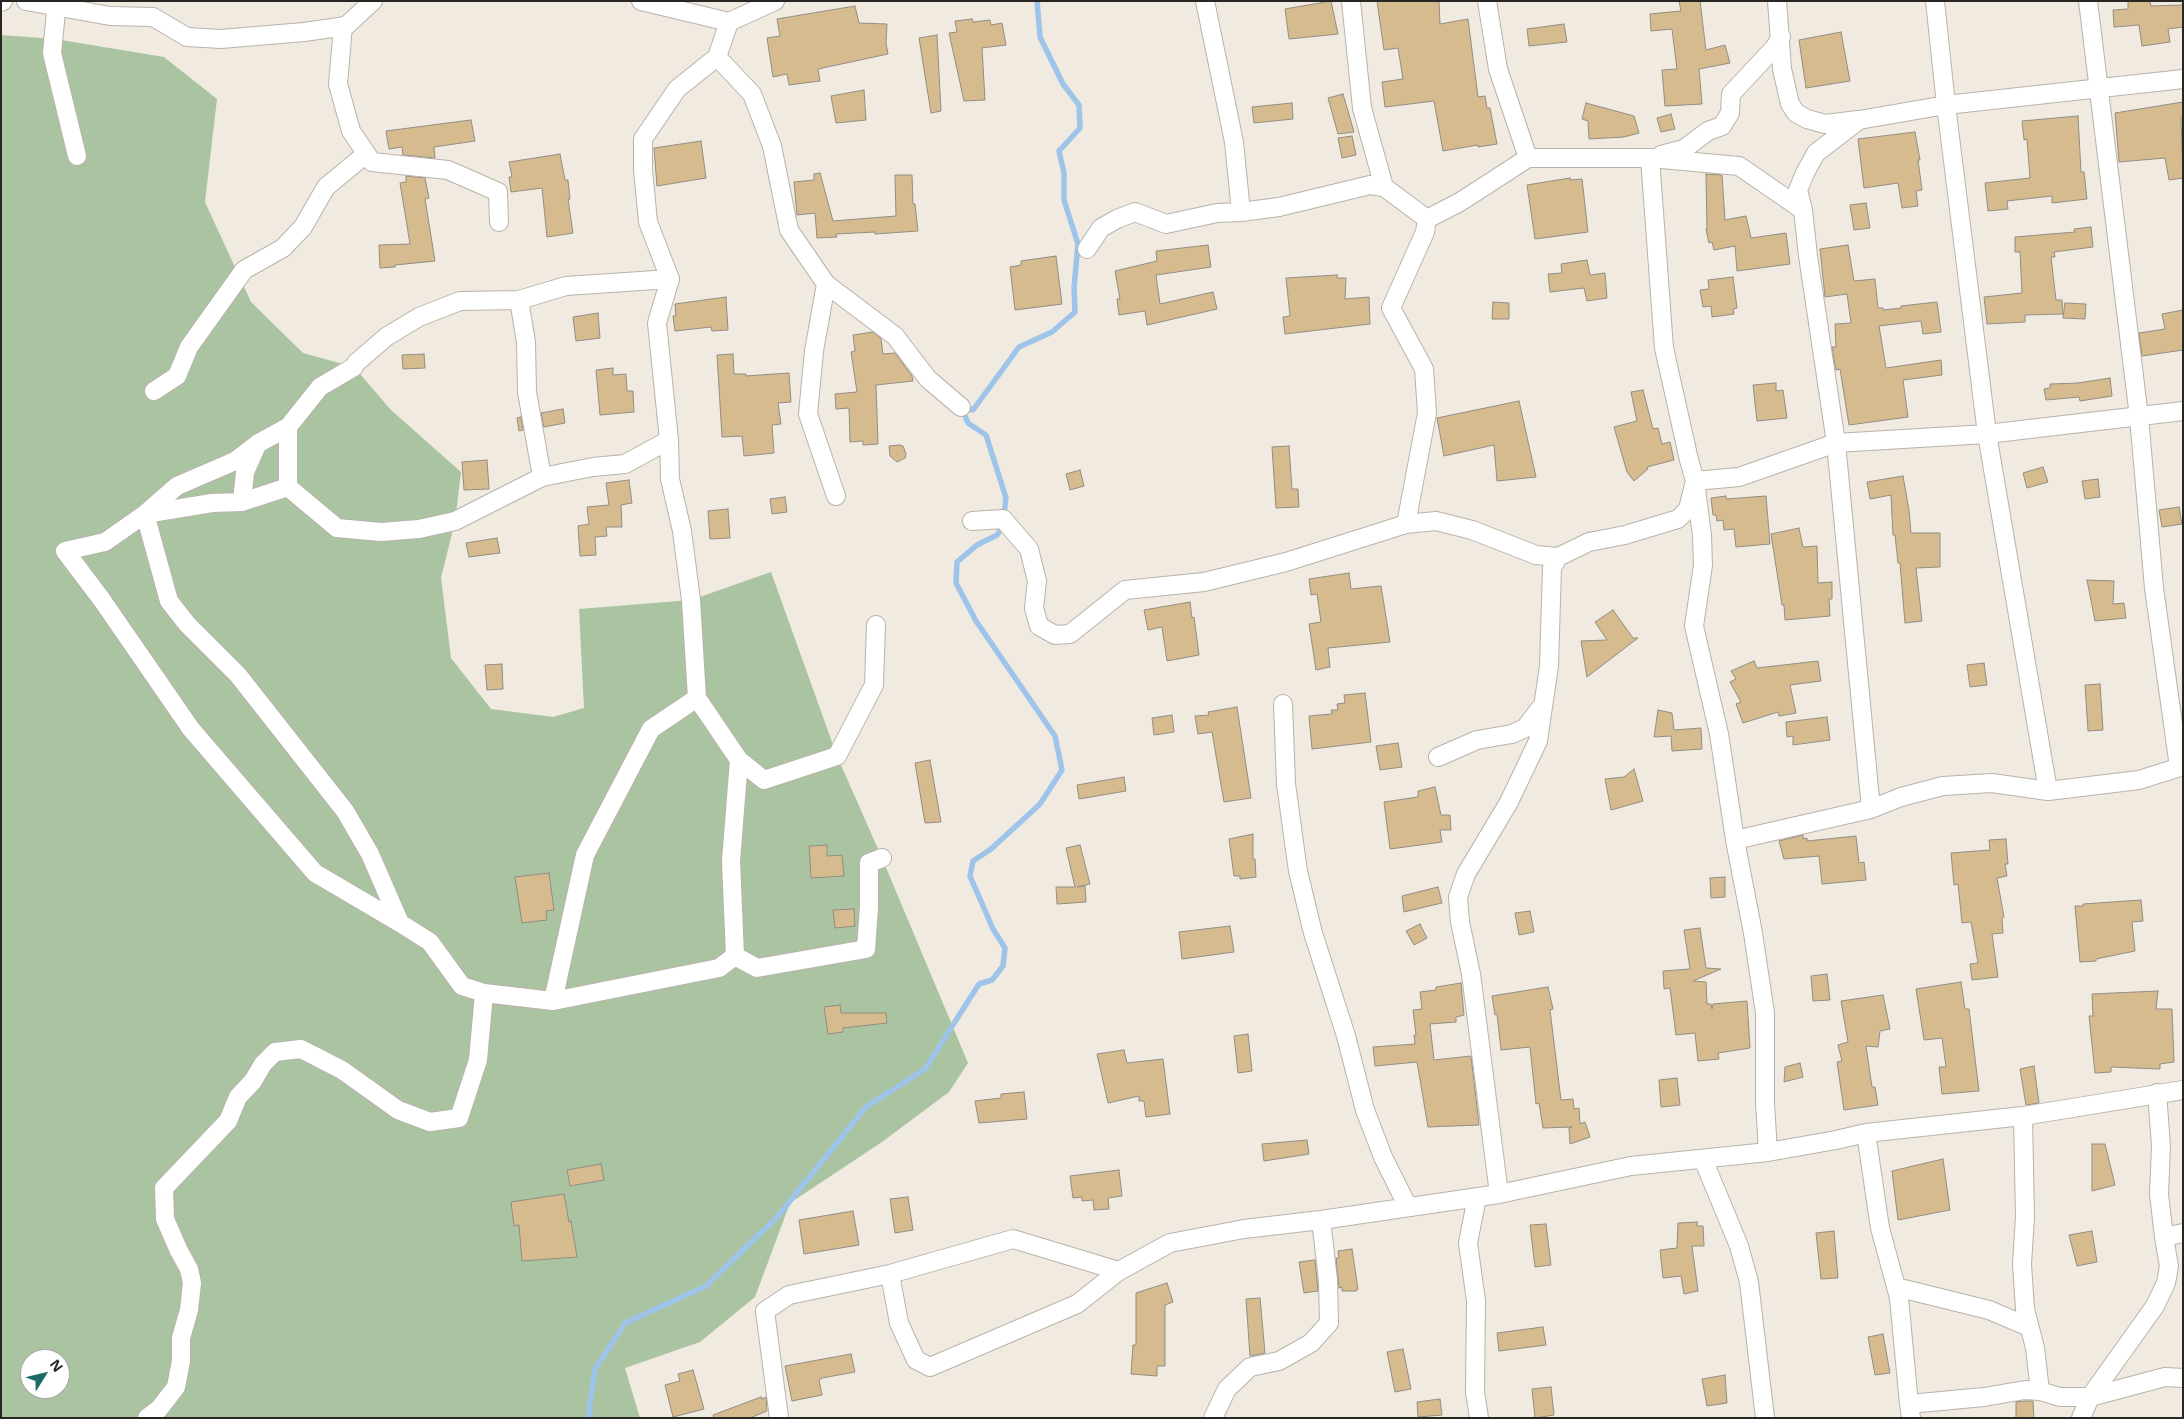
<!DOCTYPE html>
<style>
body{margin:0}
#map{position:relative;width:2184px;height:1419px;overflow:hidden;background:#f0eae0;font-family:"Open Sans",sans-serif}
canvas{display:block}
.frame{position:absolute;inset:0;border:2px solid #282622;pointer-events:none}
.north{position:absolute;left:20px;top:1349px;width:50px;height:50px;box-sizing:border-box;background:#fff;border:1px solid #a9a8a7;border-radius:50%;rotate:54deg;font-size:14px;font-weight:700;line-height:20px;text-align:center;color:#282622}
.north::after{content:'';display:block;margin:auto;width:18px;height:22px;background:#1d6a68;clip-path:polygon(50% 0,100% 100%,50% 72%,0 100%)}
</style>
<div id="map">
<canvas width="2184" height="1419"></canvas>
<div class="frame"></div>
<div class="north">N</div>
</div>
<script>
const ctx = document.querySelector('canvas').getContext('2d');
ctx.lineJoin = 'round';
function paint(path, color) { ctx.fillStyle = color; ctx.fill(path, 'evenodd'); }
const toPath = rows => new Path2D(rows.map(r => 'M' + r).join(''));
function trace(path, color, width, dash) { ctx.strokeStyle = color; ctx.lineWidth = width; ctx.lineCap = dash ? 'butt' : 'round'; ctx.setLineDash(dash || []); ctx.stroke(path); }
paint(toPath([
 [1,35,55,39,164,57,217,99,205,202,251,302,303,353,354,367,391,410,461,472,455,521,441,578,451,658,491,709,553,717,584,708,579,609,691,600,771,572,837,756,882,858,968,1063,949,1092,882,1142,790,1203,755,1297,700,1342,625,1368,640,1418,1,1418],
 [30,1359,60,1359,60,1389,30,1389]
]), '#aac4a2');
trace(toPath([
 [591,1418,589,1410,595,1369,625,1323,706,1286,777,1217,866,1107,925,1069,979,984,992,980,1003,966,1005,948,993,929,970,876,973,861,991,849,1040,804,1062,770,1055,736,976,621,956,583,957,562,977,545,997,535,1002,528,1006,498,986,435,968,423,961,407,973,410,1019,347,1052,332,1075,312,1074,288,1078,244,1064,200,1064,173,1059,151,1080,128,1079,105,1063,84,1040,37,1037,1]
]), '#9ec4ea', 5.5);
const building = toPath([
 [1331,1,1338,34,1289,39,1285,9,1331,1],
 [1377,1,1439,1,1440,24,1468,19,1478,97,1485,96,1487,108,1490,108,1497,144,1478,147,1478,145,1443,151,1434,101,1385,107,1382,82,1403,79,1398,48,1384,50,1377,1],
 [1679,1,1700,1,1706,50,1725,45,1730,63,1699,69,1702,104,1665,106,1662,70,1677,69,1672,29,1651,31,1650,14,1681,11,1679,1],
 [2128,1,2150,1,2151,6,2183,5,2183,27,2168,29,2170,42,2142,46,2139,25,2114,27,2113,10,2128,9,2128,1],
 [855,6,859,23,887,24,886,43,888,54,818,69,820,81,789,85,787,74,773,77,767,38,780,36,777,19,855,6],
 [972,19,973,22,990,20,991,25,1002,23,1006,45,982,48,985,100,964,101,949,33,957,32,955,21,972,19],
 [1564,24,1567,42,1529,46,1527,29,1564,24],
 [1841,32,1850,81,1806,88,1799,40,1841,32],
 [937,35,941,111,931,113,919,38,937,35],
 [864,90,866,120,836,123,831,96,864,90],
 [1343,94,1354,132,1338,134,1328,98,1343,94],
 [2183,102,2183,118,2181,118,2183,178,2169,180,2165,158,2119,162,2115,113,2183,102],
 [1292,103,1293,119,1254,123,1252,107,1292,103],
 [1586,103,1634,116,1639,133,1624,137,1589,139,1588,121,1582,119,1586,103],
 [1671,114,1675,129,1661,132,1657,118,1671,114],
 [2078,116,2081,172,2084,172,2087,199,2052,203,2052,196,2007,201,2008,209,1988,211,1985,183,2030,178,2027,139,2024,140,2022,121,2078,116],
 [471,120,475,141,434,147,435,158,403,155,402,147,389,149,386,131,471,120],
 [1915,132,1920,160,1918,160,1922,190,1916,191,1918,206,1902,208,1898,183,1864,188,1858,139,1915,132],
 [1352,136,1356,155,1342,158,1338,138,1352,136],
 [701,141,706,178,657,186,654,148,701,141],
 [560,154,565,180,568,180,570,199,568,199,573,233,547,237,542,188,511,192,509,177,512,177,509,162,560,154],
 [820,173,833,221,896,216,895,175,912,175,913,204,915,204,918,231,875,234,875,232,836,234,837,237,817,238,815,213,797,215,794,182,814,180,814,174,820,173],
 [1706,174,1722,175,1725,220,1746,216,1751,238,1786,233,1790,264,1737,271,1735,246,1714,250,1712,242,1709,243,1706,229,1707,229,1706,174],
 [406,176,425,178,429,198,425,199,435,261,395,265,395,267,380,268,379,245,410,244,400,183,406,182,406,176],
 [1570,178,1570,180,1582,179,1588,232,1535,239,1527,185,1570,178],
 [1866,203,1870,228,1854,230,1850,205,1866,203],
 [2091,227,2093,247,2054,252,2055,257,2051,257,2056,300,2062,300,2063,314,2025,315,2025,322,1987,324,1984,297,2022,293,2020,252,2015,252,2015,237,2075,232,2074,229,2091,227],
 [1208,245,1211,267,1156,275,1160,304,1213,292,1217,309,1147,325,1145,311,1119,315,1117,299,1120,299,1115,271,1157,261,1156,251,1208,245],
 [1848,245,1854,281,1875,279,1878,308,1883,308,1883,310,1901,308,1901,306,1937,302,1941,332,1923,334,1921,321,1879,326,1886,368,1941,360,1942,375,1903,380,1908,417,1849,425,1840,369,1836,370,1832,347,1836,347,1835,324,1851,323,1847,294,1825,297,1820,249,1848,245],
 [1056,256,1062,304,1015,310,1010,267,1021,265,1021,261,1056,256],
 [1587,260,1590,275,1605,273,1607,298,1587,301,1584,288,1550,292,1548,274,1562,273,1561,264,1587,260],
 [1337,275,1337,278,1346,278,1345,299,1369,297,1370,324,1285,334,1283,317,1290,316,1286,278,1337,275],
 [1733,277,1737,308,1733,309,1734,314,1712,317,1711,306,1703,307,1700,290,1709,289,1708,280,1733,277],
 [726,297,728,330,712,331,711,327,675,331,673,316,676,316,675,304,726,297],
 [1493,302,1509,303,1509,319,1492,319,1493,302],
 [2065,303,2086,304,2085,319,2063,318,2065,303],
 [2183,310,2183,350,2142,356,2139,333,2165,329,2162,314,2183,310],
 [598,313,600,338,576,341,573,317,598,313],
 [873,332,881,339,883,354,895,353,912,376,913,381,876,385,878,444,863,445,863,441,850,442,849,408,836,409,835,394,857,392,851,352,855,351,853,335,873,332],
 [424,354,425,368,403,369,402,355,424,354],
 [733,354,734,374,746,374,746,376,789,373,791,402,778,403,781,424,772,425,774,453,744,456,742,436,722,437,717,355,733,354],
 [613,368,613,375,626,374,627,391,633,391,634,412,600,415,596,370,613,368],
 [2110,378,2112,396,2080,401,2079,397,2046,400,2044,389,2050,388,2050,384,2078,383,2110,378],
 [1776,383,1776,391,1783,390,1787,418,1757,421,1753,385,1776,383],
 [1643,390,1653,429,1658,428,1662,444,1670,442,1674,460,1647,467,1648,469,1634,481,1627,472,1614,427,1637,421,1631,392,1643,390],
 [1519,401,1536,477,1497,481,1494,445,1444,456,1437,418,1519,401],
 [563,409,565,423,544,427,541,413,563,409],
 [521,417,523,430,519,431,517,418,521,417],
 [899,445,903,446,906,454,905,458,897,462,890,456,889,446,899,445],
 [1289,446,1292,489,1298,489,1299,507,1276,508,1272,447,1289,446],
 [487,460,489,489,464,490,462,462,487,460],
 [2043,467,2048,482,2027,488,2023,473,2043,467],
 [1080,470,1084,486,1070,490,1066,474,1080,470],
 [1903,476,1909,510,1911,533,1940,533,1940,567,1916,568,1922,621,1905,623,1900,563,1898,563,1895,535,1893,535,1891,495,1870,499,1867,482,1903,476],
 [2098,479,2100,497,2085,499,2082,481,2098,479],
 [629,480,632,503,621,505,622,527,606,527,607,536,595,537,596,555,580,556,578,526,589,524,587,507,609,505,606,483,629,480],
 [1726,496,1726,499,1766,496,1770,544,1736,547,1734,529,1724,530,1723,520,1717,521,1716,515,1713,515,1711,498,1726,496],
 [785,497,787,512,772,514,770,499,785,497],
 [2179,507,2182,524,2162,527,2159,510,2179,507],
 [728,509,730,538,710,539,708,511,728,509],
 [1799,528,1803,547,1817,546,1818,583,1832,582,1832,599,1829,599,1830,616,1785,620,1784,605,1782,605,1771,534,1799,528],
 [497,538,500,553,469,557,466,543,497,538],
 [1349,573,1351,589,1381,586,1390,642,1328,648,1330,667,1316,670,1309,624,1321,622,1317,594,1311,595,1309,579,1349,573],
 [2087,580,2114,581,2113,604,2124,603,2126,618,2095,621,2087,580],
 [1190,602,1192,618,1194,617,1199,655,1167,661,1162,627,1148,630,1144,610,1190,602],
 [1613,610,1633,638,1638,638,1587,677,1581,641,1607,640,1595,622,1613,610],
 [1754,661,1757,668,1818,661,1821,681,1790,685,1796,713,1779,716,1778,712,1743,723,1736,704,1741,702,1730,682,1736,679,1731,671,1754,661],
 [1984,663,1987,685,1970,687,1967,665,1984,663],
 [502,664,503,689,487,690,485,665,502,664],
 [2100,684,2103,730,2088,731,2085,685,2100,684],
 [1365,693,1371,742,1312,749,1309,716,1332,714,1331,710,1338,710,1337,704,1345,703,1344,695,1365,693],
 [1237,707,1251,798,1224,802,1212,732,1198,734,1195,716,1209,715,1208,712,1237,707],
 [1658,710,1672,713,1674,730,1701,728,1702,749,1672,751,1671,736,1654,737,1658,710],
 [1172,715,1174,732,1154,735,1152,718,1172,715],
 [1827,717,1830,740,1793,745,1793,736,1787,737,1786,722,1827,717],
 [1398,743,1402,767,1380,770,1376,746,1398,743],
 [930,760,941,822,925,823,915,763,930,760],
 [1634,769,1643,801,1611,810,1605,779,1624,777,1634,769],
 [1124,777,1126,791,1079,799,1077,785,1124,777],
 [1435,787,1441,815,1450,815,1451,830,1440,830,1442,842,1390,849,1384,802,1418,797,1418,791,1435,787],
 [1253,834,1253,859,1255,859,1256,877,1240,879,1240,876,1234,876,1229,839,1253,834],
 [1803,835,1803,839,1807,838,1807,841,1856,836,1859,863,1864,862,1866,880,1822,884,1819,856,1784,859,1779,841,1803,835],
 [2006,839,2008,864,2005,864,2007,876,1997,878,2004,917,2002,918,2003,933,1992,934,1998,977,1972,980,1970,964,1978,963,1971,922,1962,923,1958,884,1954,885,1951,853,1990,850,1989,840,2006,839],
 [827,845,827,856,842,855,844,876,811,878,809,846,827,845],
 [1080,845,1090,884,1077,887,1085,886,1086,902,1057,904,1056,887,1075,887,1066,848,1080,845],
 [549,873,554,910,546,911,547,920,522,923,515,877,549,873],
 [1725,877,1725,897,1711,898,1710,878,1725,877],
 [1438,887,1442,903,1404,912,1402,896,1438,887],
 [2141,900,2143,921,2132,922,2135,951,2096,959,2096,961,2080,962,2075,906,2083,906,2083,904,2141,900],
 [854,909,855,926,835,928,833,910,854,909],
 [1530,911,1534,932,1519,935,1515,913,1530,911],
 [1420,924,1427,938,1414,945,1406,931,1420,924],
 [1230,926,1234,952,1182,959,1179,932,1230,926],
 [1700,928,1706,968,1721,969,1693,981,1706,982,1707,1004,1711,1004,1712,1009,1713,1004,1747,1001,1750,1048,1718,1053,1719,1059,1698,1061,1695,1033,1676,1035,1670,988,1664,989,1663,971,1690,969,1684,930,1700,928],
 [1827,974,1830,1000,1813,1001,1811,976,1827,974],
 [1961,982,1965,1009,1969,1009,1979,1091,1942,1094,1939,1067,1946,1067,1942,1038,1924,1040,1916,989,1961,982],
 [1461,983,1464,1015,1456,1017,1456,1022,1430,1024,1434,1060,1471,1056,1479,1125,1428,1127,1417,1062,1375,1066,1373,1047,1415,1044,1414,1035,1416,1035,1413,1010,1422,1009,1420,992,1436,990,1436,987,1461,983],
 [1548,987,1553,1009,1550,1010,1561,1100,1573,1099,1574,1109,1579,1108,1580,1124,1585,1122,1590,1137,1570,1144,1569,1128,1572,1127,1543,1128,1539,1103,1536,1104,1530,1047,1501,1050,1497,1014,1495,1015,1492,996,1548,987],
 [2158,991,2156,1009,2172,1009,2174,1062,2160,1064,2160,1069,2111,1067,2111,1072,2095,1073,2089,1016,2093,1016,2092,994,2158,991],
 [1883,995,1890,1029,1880,1031,1878,1047,1866,1046,1872,1087,1875,1087,1878,1105,1844,1110,1837,1062,1842,1061,1838,1045,1848,1042,1841,1001,1883,995],
 [840,1005,841,1013,886,1013,887,1023,843,1028,843,1032,828,1034,824,1007,840,1005],
 [1248,1034,1252,1071,1238,1073,1234,1036,1248,1034],
 [1124,1050,1127,1063,1163,1059,1170,1114,1146,1117,1144,1101,1139,1101,1139,1096,1108,1103,1097,1054,1124,1050],
 [1800,1063,1803,1077,1784,1082,1785,1067,1800,1063],
 [2034,1066,2039,1103,2026,1105,2020,1069,2034,1066],
 [1677,1078,1680,1105,1661,1107,1659,1080,1677,1078],
 [1024,1092,1027,1119,979,1123,975,1101,1001,1098,1001,1094,1024,1092],
 [1307,1140,1309,1154,1264,1161,1262,1144,1307,1140],
 [2092,1144,2105,1144,2115,1185,2092,1191,2092,1144],
 [1943,1159,1950,1210,1898,1220,1892,1171,1943,1159],
 [601,1164,604,1180,570,1186,567,1170,601,1164],
 [1119,1170,1122,1196,1108,1198,1109,1209,1094,1210,1093,1200,1082,1201,1082,1197,1073,1198,1070,1176,1119,1170],
 [564,1194,569,1222,571,1221,577,1257,522,1261,519,1225,514,1226,511,1202,564,1194],
 [908,1197,913,1230,895,1233,890,1199,908,1197],
 [853,1211,859,1245,804,1254,799,1220,853,1211],
 [1697,1222,1697,1226,1703,1226,1704,1246,1692,1246,1698,1291,1684,1294,1681,1276,1663,1278,1660,1250,1677,1248,1678,1223,1697,1222],
 [1546,1224,1551,1265,1535,1267,1530,1225,1546,1224],
 [1834,1231,1838,1278,1821,1279,1816,1233,1834,1231],
 [2092,1231,2097,1262,2077,1266,2069,1235,2092,1231],
 [1352,1249,1358,1289,1356,1291,1342,1291,1342,1287,1339,1288,1336,1258,1339,1258,1338,1251,1352,1249],
 [1315,1260,1318,1291,1304,1293,1299,1262,1315,1260],
 [1167,1283,1173,1302,1165,1305,1165,1366,1157,1366,1157,1376,1131,1374,1133,1345,1136,1345,1136,1293,1167,1283],
 [1260,1298,1265,1353,1250,1356,1246,1299,1260,1298],
 [1543,1327,1546,1345,1499,1351,1497,1333,1543,1327],
 [1883,1334,1890,1373,1875,1375,1868,1337,1883,1334],
 [1403,1349,1411,1389,1395,1392,1387,1352,1403,1349],
 [851,1354,855,1372,822,1378,819,1380,822,1395,792,1401,785,1366,851,1354],
 [693,1370,704,1409,673,1417,665,1385,680,1381,678,1374,693,1370],
 [1725,1375,1727,1403,1707,1406,1702,1379,1725,1375],
 [1551,1387,1554,1415,1535,1418,1532,1389,1551,1387],
 [761,1397,762,1399,766,1397,767,1411,750,1418,714,1418,713,1415,761,1397],
 [1440,1399,1442,1415,1418,1417,1417,1402,1440,1399],
 [2026,1401,2033,1401,2034,1418,2016,1418,2016,1402,2026,1401]
]);
paint(building, '#d6bb8e');
trace(building, '#928d84', 1);
const street = toPath([
 [26,1,110,16,153,17,187,37,221,39,304,32,346,26,373,1],
 [57,1,52,53,77,156],
 [641,1,729,22,775,1],
 [1205,1,1234,142,1241,212],
 [1351,1,1362,108,1384,187],
 [1487,1,1498,69,1528,158],
 [1777,1,1782,69,1790,104,1796,113,1807,119,1825,124,1858,120],
 [1935,1,1946,105,1987,434,2048,791],
 [2088,1,2139,417,2154,588,2179,767],
 [1,2,3,1],
 [343,26,338,84,351,131,372,162,448,170,498,192,499,222],
 [717,57,752,94,772,146,789,230,826,284,814,351,808,414,836,496],
 [1661,155,1684,149,1708,131,1722,126,1730,113,1731,94,1775,47,1781,37],
 [1650,158,1664,348,1689,460,1695,481,1702,536,1703,565,1694,626,1719,734,1735,840,1753,933,1765,1013,1765,1103,1768,1152],
 [1087,249,1101,228,1117,219,1135,212,1166,224,1217,213,1241,212,1279,207,1370,185,1384,187,1427,219,1460,202,1528,158,1650,158,1739,166,1803,210],
 [826,284,895,336,928,379,961,407],
 [519,300,526,342,527,392,542,477],
 [154,391,177,376,189,347,244,270,283,248,303,227,326,187,366,154],
 [288,427,288,487,337,528,381,532,419,529,455,521,542,477,593,467,625,464,669,440],
 [288,487,242,502,212,503,145,514,105,542,65,551,102,600,191,729,315,873,400,923,430,942,462,986,484,993,553,1001,719,968,735,956,731,861,739,760,697,698,691,600,682,531,670,479,669,440,657,323,670,279,648,222,643,170,643,139,677,89,717,57,729,22],
 [242,502,245,472,257,445],
 [972,521,1003,519,1029,549,1037,581,1034,608,1039,626,1055,635,1070,634,1125,590,1204,582,1286,562,1406,524,1436,521,1472,530,1536,555,1558,557,1589,542,1625,535,1678,519,1688,509,1695,481,1739,477,1836,443,1987,434,2183,411],
 [1406,524,1427,413,1424,369,1391,308,1425,232,1427,219],
 [1283,704,1286,784,1298,871,1313,933,1346,1036,1365,1110,1383,1157,1408,1207],
 [1438,757,1477,740,1512,734,1525,728,1542,706],
 [739,760,764,780,837,756,874,685,876,625],
 [1871,809,1836,443,1808,256,1803,210,1798,190,1805,173,1816,153,1859,120,1946,105,2183,79],
 [1735,840,1871,809,1901,797,1943,786,1992,783,2048,791,2139,780,2183,766],
 [400,923,370,854,345,811,238,675,187,624,169,601,145,514,177,486,235,461,257,444,288,427,320,387,354,367,356,363,386,337,419,317,460,301,519,300,566,286,670,279],
 [735,956,757,968,866,949,869,907,869,863,882,858],
 [553,1001,585,855,651,729,697,698],
 [2157,1093,2161,1146,2159,1194,2164,1237],
 [2023,1116,2025,1217,2022,1264,2025,1309,2035,1348,2040,1391],
 [1866,1133,1880,1228,1899,1298,1909,1404],
 [1703,1159,1739,1246,1749,1282,1765,1418],
 [1499,1194,1471,974,1460,922,1458,897,1466,874,1509,802,1538,741,1549,666,1552,568,1558,557],
 [1477,1197,1468,1243,1476,1301,1475,1392,1479,1418],
 [890,1274,899,1323,916,1360,930,1367,1077,1304,1119,1271],
 [1896,1287,1989,1310,2029,1327],
 [147,1418,159,1409,176,1387,181,1361,181,1338,189,1310,192,1283,189,1269,179,1251,165,1219,164,1188,228,1121,238,1097,253,1081,263,1064,275,1052,301,1049,342,1070,398,1110,430,1122,459,1118,478,1060,484,993],
 [779,1418,765,1311,789,1295,890,1274,1013,1239,1119,1271,1170,1243,1244,1229,1321,1220,1499,1194,1631,1166,1768,1152,1836,1140,1866,1133,2023,1116,2183,1090],
 [1213,1418,1227,1389,1250,1367,1279,1361,1311,1343,1329,1323,1328,1280,1321,1220],
 [1911,1418,1909,1404,1984,1397,2025,1390,2040,1391,2060,1397,2090,1397,2165,1377,2183,1378],
 [2081,1418,2090,1397,2155,1306,2166,1283,2169,1266,2164,1237,2183,1233]
]);
trace(street, '#b8b3aa', 20);
trace(street, '#fff', 18);
</script>
